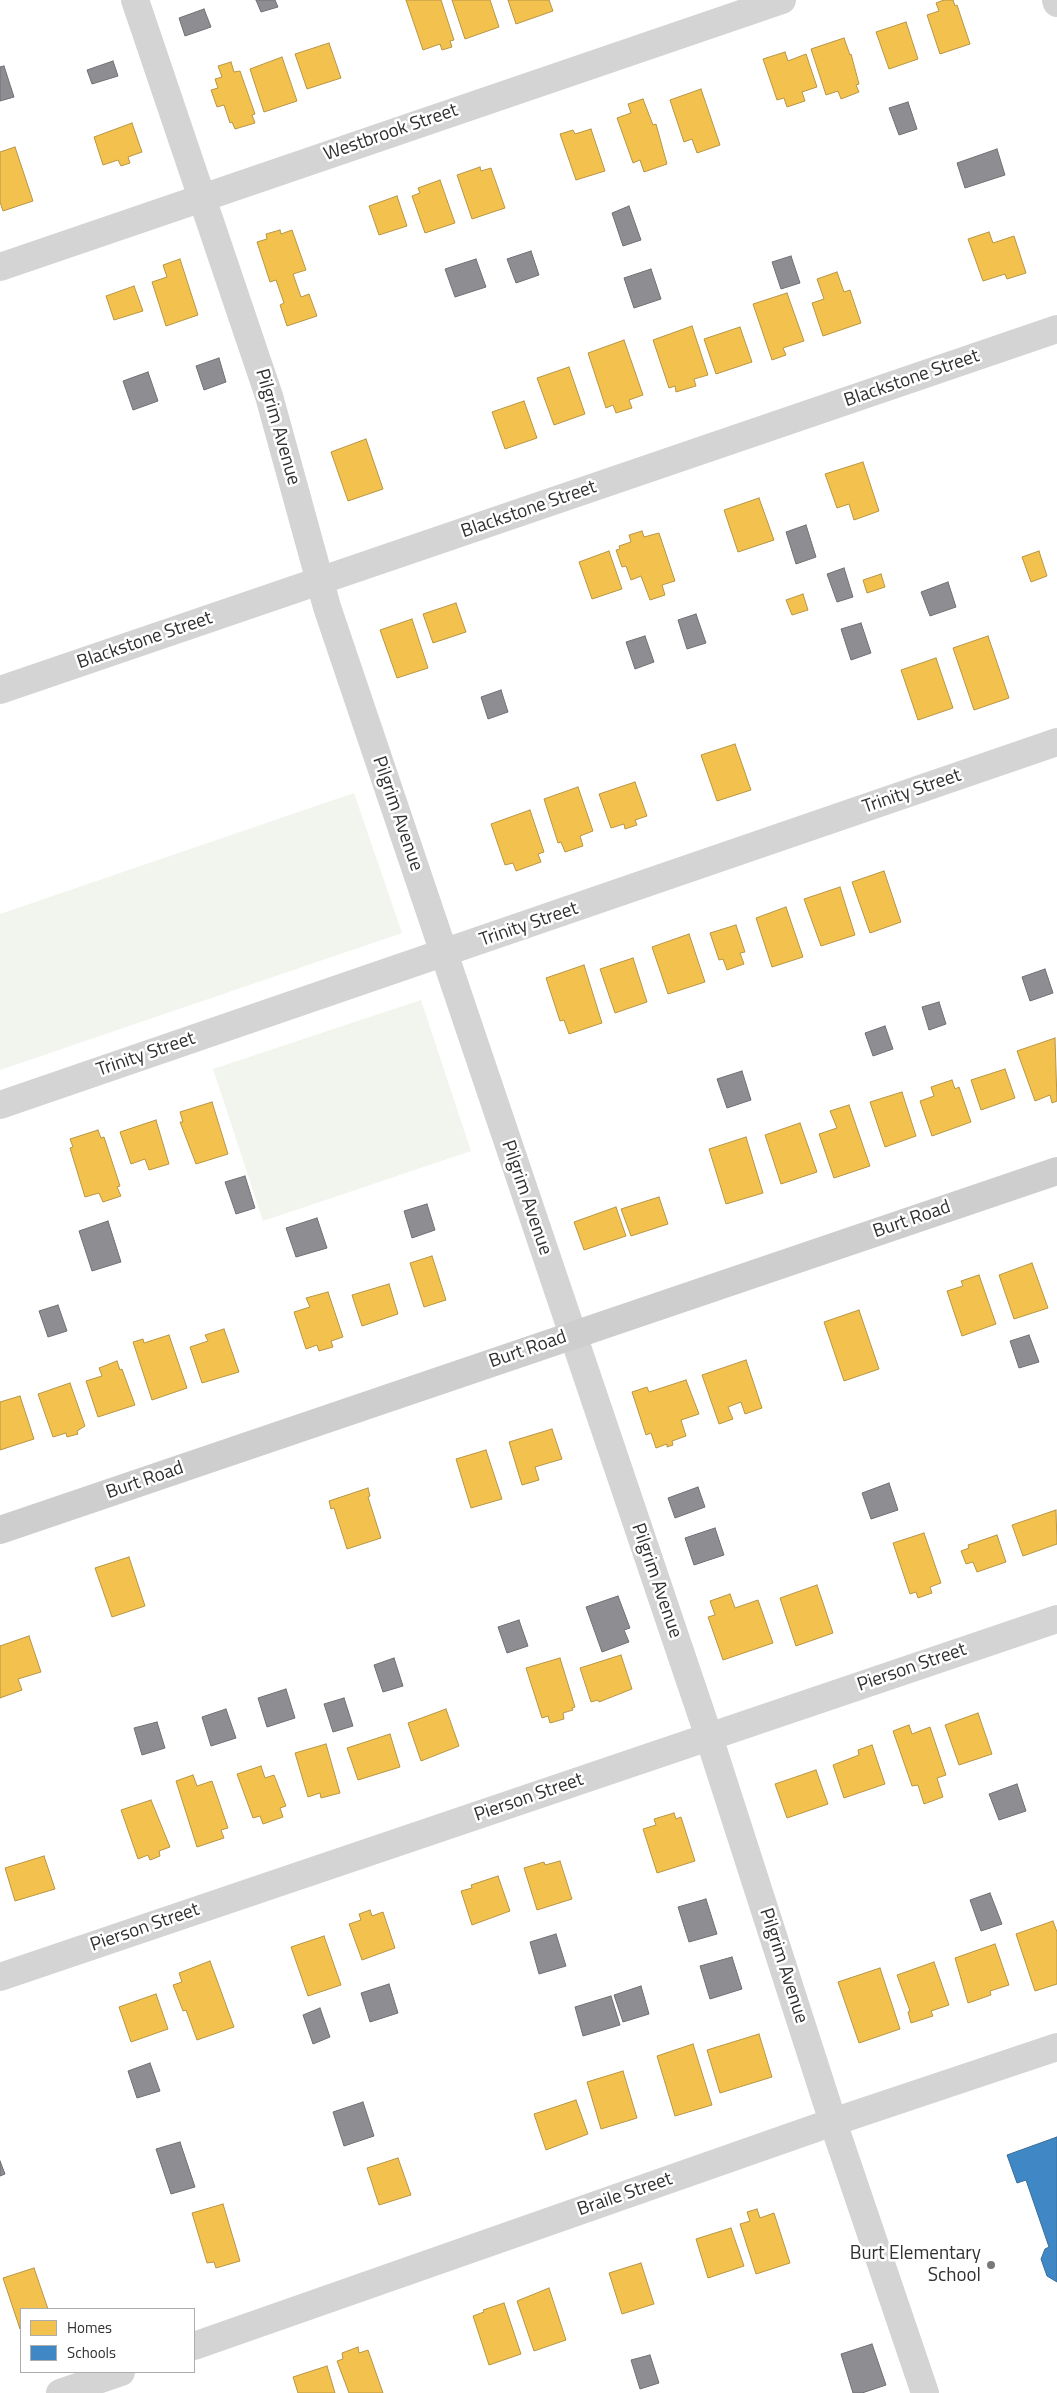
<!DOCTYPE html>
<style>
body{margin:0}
#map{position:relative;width:1057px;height:2393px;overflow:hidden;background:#fff;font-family:"Titillium Web",sans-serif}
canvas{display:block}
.legend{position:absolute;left:20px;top:2308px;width:175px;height:65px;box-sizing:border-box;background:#fff;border:1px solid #acacac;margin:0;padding:6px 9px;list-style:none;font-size:15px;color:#303030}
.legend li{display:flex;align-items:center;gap:10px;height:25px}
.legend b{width:25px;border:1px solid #acacac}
</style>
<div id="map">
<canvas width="1057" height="2393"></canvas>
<ul class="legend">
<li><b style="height:14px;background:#f2c14e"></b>Homes</li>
<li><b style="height:14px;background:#3f88c5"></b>Schools</li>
</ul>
</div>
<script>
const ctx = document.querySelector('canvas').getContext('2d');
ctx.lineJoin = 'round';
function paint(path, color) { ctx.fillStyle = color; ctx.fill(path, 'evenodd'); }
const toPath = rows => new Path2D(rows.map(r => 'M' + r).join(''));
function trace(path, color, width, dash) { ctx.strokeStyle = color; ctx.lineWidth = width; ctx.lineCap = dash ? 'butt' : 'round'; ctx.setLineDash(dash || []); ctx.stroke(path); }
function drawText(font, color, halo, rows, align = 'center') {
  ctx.font = font + ' "Titillium Web",sans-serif'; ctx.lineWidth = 5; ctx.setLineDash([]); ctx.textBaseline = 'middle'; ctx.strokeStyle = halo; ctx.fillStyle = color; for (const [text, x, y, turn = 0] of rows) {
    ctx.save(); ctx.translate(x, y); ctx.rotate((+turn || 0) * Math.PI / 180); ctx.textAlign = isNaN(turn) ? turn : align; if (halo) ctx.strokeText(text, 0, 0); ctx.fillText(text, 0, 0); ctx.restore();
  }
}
paint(toPath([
 [354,793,402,933,0,1070,0,914],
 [421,1000,471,1151,263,1221,213,1069]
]), '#f1f5ed');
const homes = toPath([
 [406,0,441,0,454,40,450,41,452,47,442,50,440,44,423,50,406,0],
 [452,0,490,0,499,27,465,39,452,0],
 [508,0,549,0,553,11,516,24,508,0],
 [944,0,953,0,955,6,957,5,970,44,940,54,927,15,939,11,936,3,944,0],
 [906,22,918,59,889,69,876,32,906,22],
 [844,38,850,55,851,54,859,84,856,85,859,92,841,99,838,91,826,95,811,49,844,38],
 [329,43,341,78,307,89,295,54,329,43],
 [785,52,788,61,806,54,817,87,802,92,805,101,787,107,784,98,777,100,763,59,785,52],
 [282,57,297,101,264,112,250,69,282,57],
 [231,62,234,72,240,71,255,114,252,115,255,123,235,129,232,122,230,123,224,105,217,107,211,90,218,88,215,79,222,77,218,66,231,62],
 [701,89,720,145,697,153,692,139,684,142,670,100,701,89],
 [643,99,653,125,656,124,667,164,644,172,640,160,633,163,617,118,631,113,628,104,643,99],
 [132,123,142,152,128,157,130,163,121,166,118,160,103,165,94,137,132,123],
 [591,129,605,171,576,180,560,134,573,130,575,134,591,129],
 [15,147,33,201,3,211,0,202,0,152,15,147],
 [480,167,481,171,491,168,505,208,472,219,457,175,480,167],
 [440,180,455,223,425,233,412,196,420,193,418,188,440,180],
 [397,196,407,226,379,235,369,206,397,196],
 [280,230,281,234,292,230,306,270,293,274,301,297,309,294,317,316,287,326,280,305,284,303,276,280,270,282,257,242,267,239,266,234,280,230],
 [989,232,993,243,1014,236,1026,273,1007,279,1005,274,983,281,968,239,989,232],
 [180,259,198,315,166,326,152,282,167,277,163,265,180,259],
 [837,272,844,292,850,290,861,323,823,336,812,303,824,299,817,279,837,272],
 [134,286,143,311,114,320,106,296,134,286],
 [787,293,804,341,783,348,786,355,772,360,753,304,787,293],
 [692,326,708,375,694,379,696,386,676,392,675,386,669,388,653,340,692,326],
 [740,327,752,362,716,374,704,339,740,327],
 [624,340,643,395,629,400,632,408,616,413,613,405,606,408,588,353,624,340],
 [569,367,585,414,554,425,537,378,569,367],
 [524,401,537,438,505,449,492,412,524,401],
 [366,439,383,489,348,501,331,452,366,439],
 [863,462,879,511,854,520,849,504,837,508,825,474,863,462],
 [759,498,774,540,738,552,724,510,759,498],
 [642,531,644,537,659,533,675,581,662,585,665,595,650,600,641,576,631,580,626,566,622,567,616,550,620,549,619,546,631,542,629,535,642,531],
 [609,551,622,589,592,599,579,562,609,551],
 [1039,551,1047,576,1031,582,1022,557,1039,551],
 [881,574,885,587,867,593,863,580,881,574],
 [803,594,808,610,792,615,786,600,803,594],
 [456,603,466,632,433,643,423,614,456,603],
 [412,619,428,668,397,678,380,630,412,619],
 [988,636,1009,698,974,710,953,648,988,636],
 [936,658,953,708,918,720,901,670,936,658],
 [735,744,751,790,717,801,701,755,735,744],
 [635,782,647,816,635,820,637,825,625,829,624,824,611,828,599,794,635,782],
 [578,787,593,831,580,836,583,846,565,852,561,842,558,843,544,799,578,787],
 [530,810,544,852,538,854,541,862,516,871,513,863,505,865,491,824,530,810],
 [884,871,901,922,870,933,852,882,884,871],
 [840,887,855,935,821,946,804,899,840,887],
 [786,907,803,957,772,967,756,918,786,907],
 [736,925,745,952,740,953,744,964,727,970,723,959,719,960,710,933,736,925],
 [689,934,705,982,668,994,652,947,689,934],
 [633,958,647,1002,615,1013,600,969,633,958],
 [584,965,602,1023,569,1034,564,1020,560,1021,546,978,584,965],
 [1055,1038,1057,1101,1052,1103,1050,1095,1035,1101,1017,1051,1055,1038],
 [1005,1069,1015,1098,981,1110,971,1080,1005,1069],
 [952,1080,955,1089,959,1087,971,1122,932,1136,920,1101,934,1096,931,1087,952,1080],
 [902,1092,916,1136,885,1147,870,1102,902,1092],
 [212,1102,228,1154,196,1164,180,1122,183,1122,180,1112,212,1102],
 [849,1105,870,1166,834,1178,819,1134,837,1128,830,1111,849,1105],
 [156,1120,169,1164,149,1170,145,1159,131,1164,120,1132,156,1120],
 [800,1123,817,1172,781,1184,765,1135,800,1123],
 [98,1130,101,1138,104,1137,120,1186,117,1187,121,1196,103,1202,99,1193,85,1197,70,1148,73,1147,70,1139,98,1130],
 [746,1137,763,1193,726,1204,709,1149,746,1137],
 [659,1197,668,1224,631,1236,621,1209,659,1197],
 [616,1207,626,1236,584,1250,574,1222,616,1207],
 [432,1256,446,1300,424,1307,410,1263,432,1256],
 [1032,1263,1048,1308,1014,1319,999,1275,1032,1263],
 [979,1275,996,1324,962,1336,947,1291,963,1286,961,1281,979,1275],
 [389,1284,398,1314,362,1326,352,1295,389,1284],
 [328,1292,343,1337,331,1341,333,1347,319,1351,317,1345,306,1349,294,1312,310,1307,306,1298,328,1292],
 [859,1310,879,1369,844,1381,824,1322,859,1310],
 [224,1329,239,1372,202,1383,190,1347,208,1341,205,1335,224,1329],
 [169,1335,187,1388,152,1400,133,1342,143,1339,144,1343,169,1335],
 [746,1360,762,1408,745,1414,741,1402,728,1407,733,1419,719,1424,702,1375,746,1360],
 [117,1361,120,1370,122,1369,135,1405,98,1417,86,1381,102,1376,99,1368,117,1361],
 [686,1380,699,1414,681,1420,686,1436,672,1441,673,1445,667,1447,667,1444,656,1448,651,1433,646,1435,632,1392,647,1387,649,1392,686,1380],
 [70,1383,85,1426,77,1431,78,1434,67,1437,66,1433,53,1437,38,1394,70,1383],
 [20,1396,34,1439,0,1450,0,1402,20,1396],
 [552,1429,562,1459,535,1467,539,1480,522,1485,509,1442,552,1429],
 [486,1450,502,1499,471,1508,456,1459,486,1450],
 [368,1488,370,1496,368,1497,381,1538,347,1549,334,1508,331,1509,329,1501,368,1488],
 [1056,1510,1057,1544,1023,1556,1012,1525,1056,1510],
 [924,1533,941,1583,930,1587,932,1593,918,1598,916,1592,910,1594,893,1543,924,1533],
 [997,1535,1006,1562,977,1572,973,1562,966,1564,961,1551,969,1548,968,1545,997,1535],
 [129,1557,145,1606,112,1617,95,1568,129,1557],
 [817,1585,833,1633,796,1646,780,1598,817,1585],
 [730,1594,735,1608,758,1600,773,1643,723,1660,708,1617,715,1615,710,1601,730,1594],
 [29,1636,41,1672,18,1679,22,1690,0,1698,0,1646,29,1636],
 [621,1655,632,1689,599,1702,598,1700,591,1702,580,1668,621,1655],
 [560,1658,575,1707,572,1708,573,1710,563,1713,564,1719,550,1723,548,1716,542,1718,526,1668,560,1658],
 [446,1709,459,1746,421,1761,408,1723,446,1709],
 [978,1713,992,1754,959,1765,945,1725,978,1713],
 [909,1725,912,1734,930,1727,946,1775,937,1778,943,1797,924,1804,918,1785,912,1786,893,1731,909,1725],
 [390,1734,400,1767,358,1780,347,1748,390,1734],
 [326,1744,340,1793,321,1798,320,1793,308,1797,295,1753,326,1744],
 [872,1745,885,1784,844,1798,833,1765,859,1755,858,1750,872,1745],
 [261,1766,265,1778,274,1775,286,1806,280,1808,283,1817,263,1824,260,1816,253,1818,237,1774,261,1766],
 [816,1770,828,1804,787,1818,775,1784,816,1770],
 [193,1775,197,1786,212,1781,228,1828,221,1830,224,1838,197,1847,176,1781,193,1775],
 [151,1800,170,1847,159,1851,160,1856,150,1860,148,1855,138,1859,121,1810,151,1800],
 [674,1813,676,1819,681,1817,695,1861,657,1873,643,1829,656,1825,654,1819,674,1813],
 [44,1856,55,1889,15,1901,5,1868,44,1856],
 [560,1861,572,1899,537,1910,524,1868,544,1862,545,1865,560,1861],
 [498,1876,510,1911,472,1925,461,1891,472,1888,471,1885,498,1876],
 [370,1910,372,1916,383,1912,395,1948,362,1960,349,1924,361,1920,359,1914,370,1910],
 [1053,1921,1057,1932,1057,1984,1035,1991,1016,1934,1053,1921],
 [324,1936,341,1985,308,1996,291,1947,324,1936],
 [995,1944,1009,1985,990,1991,991,1995,968,2003,955,1958,995,1944],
 [210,1961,234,2027,197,2040,186,2010,183,2011,173,1985,182,1982,179,1973,210,1961],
 [934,1962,949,2005,931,2011,933,2016,911,2023,908,2012,910,2011,897,1975,934,1962],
 [880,1968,900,2029,859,2043,838,1982,880,1968],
 [156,1994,168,2029,131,2042,119,2007,156,1994],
 [759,2034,772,2077,720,2093,707,2050,759,2034],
 [693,2044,712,2105,675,2116,657,2056,693,2044],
 [623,2071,637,2118,601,2129,587,2082,623,2071],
 [576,2100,588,2134,546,2150,534,2114,576,2100],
 [398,2158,411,2195,379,2205,367,2168,398,2158],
 [223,2204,240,2261,216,2268,214,2262,207,2263,192,2213,223,2204],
 [757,2209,760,2218,774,2213,790,2263,756,2274,740,2224,750,2221,747,2212,757,2209],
 [731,2228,744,2266,708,2278,696,2239,731,2228],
 [641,2263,654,2304,622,2314,609,2273,641,2263],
 [34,2268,48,2309,21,2309,20,2329,3,2278,34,2268],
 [549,2288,566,2340,534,2351,517,2301,549,2288],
 [504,2303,521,2354,489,2365,473,2316,484,2312,483,2310,504,2303],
 [358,2347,359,2353,368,2350,383,2393,349,2393,337,2361,343,2359,342,2353,358,2347],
 [327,2366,335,2393,298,2393,293,2377,327,2366]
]);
paint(homes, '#f2c14e');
trace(homes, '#b89645', 1);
const schools = toPath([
 [1057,2137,1057,2282,1047,2276,1041,2259,1045,2249,1049,2247,1026,2180,1017,2183,1007,2155,1057,2137]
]);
paint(schools, '#3f88c5');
trace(schools, '#3a6e98', 1);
const industry = toPath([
 [256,0,275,0,278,7,261,12,256,0],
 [204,9,211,27,185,36,179,18,204,9],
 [113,61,118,76,92,84,87,70,113,61],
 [4,66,14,97,0,101,0,67,4,66],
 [908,102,917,129,899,135,889,108,908,102],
 [997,149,1005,175,965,188,957,163,997,149],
 [629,206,641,240,623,246,612,213,629,206],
 [531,251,539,275,516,283,507,259,531,251],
 [791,256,800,283,781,289,772,262,791,256],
 [476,259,486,287,455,297,445,269,476,259],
 [651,269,661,299,634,308,624,278,651,269],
 [219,358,226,382,204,390,196,366,219,358],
 [148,372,158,401,133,410,123,381,148,372],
 [806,525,816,557,796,564,786,532,806,525],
 [844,568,853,597,837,602,827,574,844,568],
 [948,582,956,607,930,616,921,592,948,582],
 [696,614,706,643,687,649,678,620,696,614],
 [861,623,871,653,851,660,841,629,861,623],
 [645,636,654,662,635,669,626,642,645,636],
 [501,690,508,712,488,719,481,697,501,690],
 [1045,969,1053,993,1030,1001,1022,977,1045,969],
 [939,1002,946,1024,929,1030,922,1007,939,1002],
 [885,1026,893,1049,873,1056,865,1033,885,1026],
 [742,1071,751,1100,727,1108,717,1079,742,1071],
 [245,1176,255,1208,236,1214,225,1182,245,1176],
 [427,1204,435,1230,412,1238,404,1211,427,1204],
 [317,1218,327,1248,296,1257,286,1228,317,1218],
 [108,1221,121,1262,92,1271,79,1231,108,1221],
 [58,1305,67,1331,48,1337,39,1311,58,1305],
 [1029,1335,1039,1362,1019,1368,1010,1341,1029,1335],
 [889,1483,898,1510,871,1519,862,1493,889,1483],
 [698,1487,705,1507,675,1518,668,1498,698,1487],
 [715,1528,724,1555,694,1565,685,1538,715,1528],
 [618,1596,630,1628,624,1630,629,1642,602,1652,586,1607,618,1596],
 [519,1620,528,1646,507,1653,498,1627,519,1620],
 [394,1658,403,1686,383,1692,374,1665,394,1658],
 [286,1689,295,1718,267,1727,258,1698,286,1689],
 [344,1698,353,1726,333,1732,324,1704,344,1698],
 [226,1709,236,1738,211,1746,202,1717,226,1709],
 [157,1722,165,1748,142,1755,134,1728,157,1722],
 [1017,1784,1026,1811,999,1820,989,1794,1017,1784],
 [990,1893,1002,1924,981,1931,970,1900,990,1893],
 [706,1899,717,1934,689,1942,678,1907,706,1899],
 [556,1934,566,1966,539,1974,530,1942,556,1934],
 [732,1957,742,1989,710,1999,700,1966,732,1957],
 [389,1984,398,2013,370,2022,361,1993,389,1984],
 [641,1986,649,2014,623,2022,614,1995,641,1986],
 [611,1996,620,2025,583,2036,575,2007,611,1996],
 [320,2008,330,2037,313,2044,303,2015,320,2008],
 [150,2063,160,2091,137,2098,128,2071,150,2063],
 [363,2102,374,2136,344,2146,333,2112,363,2102],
 [180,2142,195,2187,171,2194,156,2149,180,2142],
 [0,2161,5,2174,0,2176,0,2161],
 [872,2344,886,2385,862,2393,853,2393,841,2354,872,2344],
 [650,2355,659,2383,640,2389,631,2360,650,2355]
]);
paint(industry, '#8d8d92');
trace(industry, '#717175', 1);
trace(toPath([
 [135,0,269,396,327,607,709,1737,833,2122,925,2393],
 [1056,0,1057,3],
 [0,267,782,0],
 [0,690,1057,329],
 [0,1105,1057,742],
 [0,1977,1057,1619],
 [194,2346,833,2122,1057,2047],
 [60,2393,121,2372]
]), '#d4d4d4', 28);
trace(toPath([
 [0,1530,1057,1171]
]), '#cecece', 28);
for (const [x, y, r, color] of [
 [991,2265,5,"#787878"]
]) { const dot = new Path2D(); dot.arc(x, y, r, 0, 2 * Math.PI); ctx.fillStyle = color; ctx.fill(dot); trace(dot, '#fff', 2); }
drawText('19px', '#303030', '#fff', [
 ["Westbrook Street",391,133,-19],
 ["Blackstone Street",912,379,-19],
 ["Pilgrim Avenue",277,427,74],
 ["Blackstone Street",529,510,-19],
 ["Blackstone Street",145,641,-19],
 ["Trinity Street",912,792,-19],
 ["Pilgrim Avenue",397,814,71],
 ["Trinity Street",529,925,-19],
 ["Trinity Street",146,1055,-19],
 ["Pilgrim Avenue",526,1198,71],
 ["Burt Road",912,1220,-19],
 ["Burt Road",528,1350,-19],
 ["Burt Road",145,1481,-19],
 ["Pilgrim Avenue",656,1581,71],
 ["Pierson Street",912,1668,-19],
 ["Pierson Street",529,1798,-19],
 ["Pierson Street",145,1928,-19],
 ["Pilgrim Avenue",783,1966,72],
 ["Braile Street",625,2195,-19]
]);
drawText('19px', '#303030', '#fff', [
 ["Burt Elementary",981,2254],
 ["School",981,2276]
], 'right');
</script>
